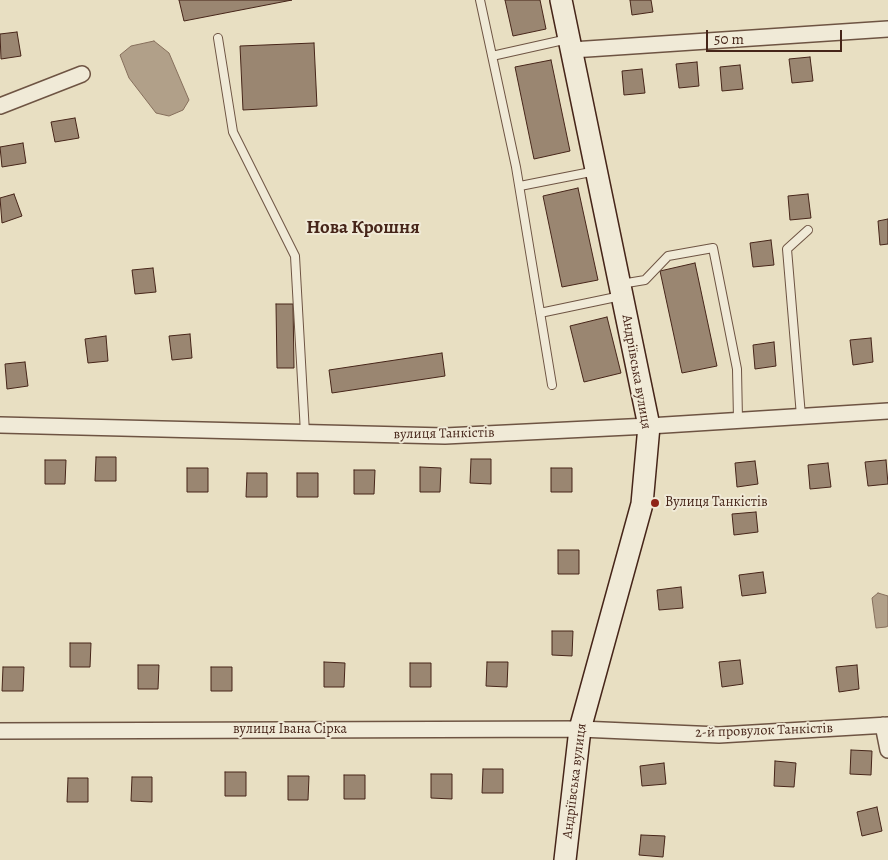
<!DOCTYPE html>
<meta charset="utf-8">
<style>
body{margin:0}
#map{position:relative;width:888px;height:860px;overflow:hidden;background:#e8dfc2;font-family:Alegreya,serif}
canvas{display:block}
.scale{position:absolute;left:706px;top:30px;width:136px;height:22px;box-sizing:border-box;border:2px solid #462519;border-top:0;padding-left:6px;font-size:15px;line-height:18px;white-space:nowrap;color:#462519;-webkit-text-stroke:4px #f0ead7;paint-order:stroke}
</style>
<div id="map">
<canvas width="888" height="860"></canvas>
<div class="scale">50 m</div>
</div>
<script>
const ctx = document.querySelector('canvas').getContext('2d');
ctx.lineJoin = 'round';
function paint(path, color) { ctx.fillStyle = color; ctx.fill(path, 'evenodd'); }
const toPath = rows => new Path2D(rows.map(r => 'M' + r).join(''));
function trace(path, color, width, dash) { ctx.strokeStyle = color; ctx.lineWidth = width; ctx.lineCap = dash ? 'butt' : 'round'; ctx.setLineDash(dash || []); ctx.stroke(path); }
function drawText(font, color, halo, rows, align = 'center') {
  ctx.font = font + ' Alegreya,serif'; ctx.lineWidth = 4; ctx.setLineDash([]); ctx.textBaseline = 'middle'; ctx.strokeStyle = halo; ctx.fillStyle = color; for (const [text, x, y, turn = 0] of rows) {
    ctx.save(); ctx.translate(x, y); ctx.rotate((+turn || 0) * Math.PI / 180); ctx.textAlign = isNaN(turn) ? turn : align; if (halo) ctx.strokeText(text, 0, 0); ctx.fillText(text, 0, 0); ctx.restore();
  }
}
const water = toPath([
 [154,41,169,53,189,100,183,110,169,116,156,113,129,78,120,55,131,46,154,41],
 [878,593,888,596,888,626,886,627,876,628,872,598,878,593]
]);
paint(water, '#b1a089');
trace(water, '#866f5c', 1);
const building = toPath([
 [179,0,292,0,184,21,179,0],
 [505,0,540,0,546,29,513,36,505,0],
 [630,0,651,0,653,12,632,15,630,0],
 [17,32,21,56,1,59,0,34,17,32],
 [314,43,317,106,243,110,240,46,314,43],
 [810,57,813,81,792,83,789,59,810,57],
 [551,60,570,151,534,159,515,67,551,60],
 [697,62,699,86,679,88,676,64,697,62],
 [740,65,743,89,722,91,720,67,740,65],
 [642,69,645,93,624,95,622,71,642,69],
 [75,118,79,138,55,142,51,122,75,118],
 [23,143,26,163,2,167,0,147,23,143],
 [578,188,598,280,562,287,543,196,578,188],
 [14,194,22,216,2,223,0,198,14,194],
 [808,194,811,218,790,220,788,196,808,194],
 [888,219,888,244,880,245,878,221,888,219],
 [771,240,774,265,753,267,750,243,771,240],
 [695,263,717,366,682,373,660,271,695,263],
 [153,268,156,292,135,294,132,270,153,268],
 [276,304,293,304,294,368,277,368,276,304],
 [607,317,621,373,584,382,570,326,607,317],
 [190,334,192,358,172,360,169,336,190,334],
 [106,336,108,361,88,363,85,339,106,336],
 [871,338,873,362,853,365,850,340,871,338],
 [774,342,776,366,755,369,753,345,774,342],
 [442,353,445,376,332,393,329,370,442,353],
 [25,362,28,386,7,389,5,364,25,362],
 [96,457,116,457,116,481,95,481,96,457],
 [471,459,491,459,491,484,470,483,471,459],
 [45,460,66,460,65,484,45,484,45,460],
 [886,460,888,484,868,486,865,462,886,460],
 [755,461,758,484,737,487,735,463,755,461],
 [828,463,831,487,810,489,808,465,828,463],
 [420,467,441,468,440,492,420,492,420,467],
 [187,468,208,468,208,492,187,492,187,468],
 [551,468,572,468,572,492,551,492,551,468],
 [354,470,375,470,374,494,354,494,354,470],
 [247,473,267,473,267,497,246,497,247,473],
 [297,473,318,473,318,497,297,497,297,473],
 [756,512,758,532,734,535,732,514,756,512],
 [558,550,579,550,579,574,558,574,558,550],
 [763,572,766,593,742,596,739,575,763,572],
 [681,587,683,608,659,610,657,590,681,587],
 [552,631,573,631,572,656,552,655,552,631],
 [70,643,91,643,90,667,70,667,70,643],
 [740,660,743,684,722,687,719,662,740,660],
 [324,662,345,663,344,687,324,687,324,662],
 [487,662,508,662,507,687,486,686,487,662],
 [410,663,431,663,431,687,410,687,410,663],
 [138,665,159,665,158,689,138,689,138,665],
 [857,665,859,689,839,692,836,667,857,665],
 [3,667,24,667,23,691,2,691,3,667],
 [211,667,232,667,232,691,211,691,211,667],
 [851,750,872,751,871,775,850,774,851,750],
 [775,761,796,763,794,787,774,786,775,761],
 [664,763,666,784,642,786,640,766,664,763],
 [483,769,503,769,503,793,482,793,483,769],
 [225,772,246,772,246,796,225,796,225,772],
 [431,774,452,774,452,799,431,798,431,774],
 [344,775,365,775,365,799,344,799,344,775],
 [288,776,309,776,308,800,288,800,288,776],
 [132,777,152,777,152,802,131,801,132,777],
 [68,778,88,778,88,802,67,802,68,778],
 [877,807,882,831,862,836,857,812,877,807],
 [641,835,665,836,663,857,639,855,641,835]
]);
paint(building, '#9a8671');
trace(building, '#462519', 1);
const lane = toPath([
 [480,0,516,167,552,385],
 [218,38,233,132,295,256,305,433],
 [492,56,568,39],
 [520,186,596,171],
 [621,284,645,280,668,256,713,248,737,369,738,420],
 [540,313,621,296],
 [801,416,787,249,808,230]
]);
const street = toPath([
 [572,50,888,29],
 [0,106,82,74],
 [0,425,445,436,649,426,888,411],
 [883,725,888,750],
 [0,731,580,729,719,735,888,725]
]);
const secondary = toPath([
 [561,0,649,426,642,504,580,729,565,860]
]);
trace(lane, '#6e5443', 10);
trace(street, '#6e5443', 18);
trace(secondary, '#462519', 24);
trace(lane, '#f0ead7', 8);
trace(street, '#f0ead7', 15);
trace(secondary, '#f0ead7', 21);
for (const [x, y, r, color] of [
 [655,503,5,"#8f2418"]
]) { const dot = new Path2D(); dot.arc(x, y, r, 0, 2 * Math.PI); ctx.fillStyle = color; ctx.fill(dot); trace(dot, '#f0ead7', 2); }
drawText('14px', '#462519', '#f0ead7', [
 ["Андріївська вулиця",636,372,80],
 ["вулиця Танкістів",444,434,-1],
 ["вулиця Івана Сірка",290,730],
 ["2-й провулок Танкістів",764,731,-2],
 ["Андріївська вулиця",575,781,-83]
]);
drawText('14px', '#462519', '#f0ead7', [
 ["Вулиця Танкістів",665,503]
], 'left');
drawText('bold 19px', '#462519', '#f0ead7', [
 ["Нова Крошня",363,228]
]);
</script>
